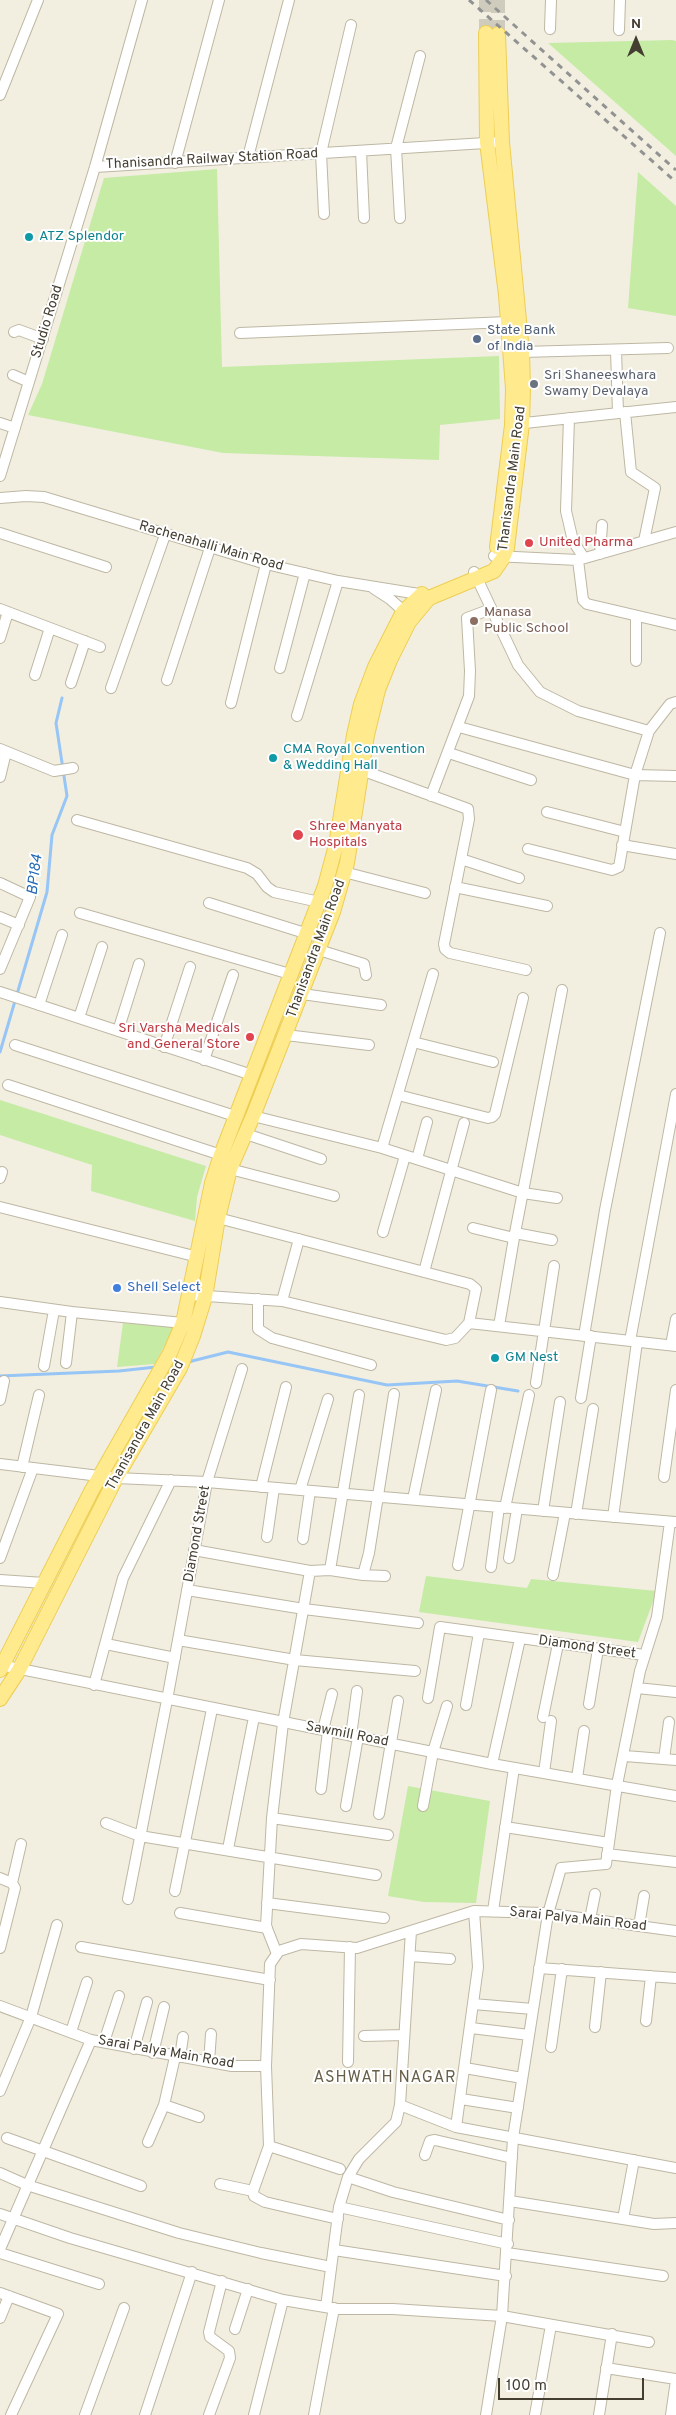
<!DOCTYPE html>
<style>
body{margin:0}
#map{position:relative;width:676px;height:2415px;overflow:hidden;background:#f2efe1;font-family:Overpass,sans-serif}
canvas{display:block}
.north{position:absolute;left:611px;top:15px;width:50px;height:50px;-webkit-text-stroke:4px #fff;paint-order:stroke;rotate:0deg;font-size:14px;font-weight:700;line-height:20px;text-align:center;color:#443e31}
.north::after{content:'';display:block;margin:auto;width:18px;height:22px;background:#443e31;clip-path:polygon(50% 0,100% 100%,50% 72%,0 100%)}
.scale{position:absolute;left:498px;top:2378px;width:146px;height:22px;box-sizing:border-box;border:2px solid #443e31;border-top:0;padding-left:6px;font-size:15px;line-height:18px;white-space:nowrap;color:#443e31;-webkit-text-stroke:4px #fff;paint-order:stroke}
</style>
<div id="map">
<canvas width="676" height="2415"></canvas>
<div class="north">N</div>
<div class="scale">100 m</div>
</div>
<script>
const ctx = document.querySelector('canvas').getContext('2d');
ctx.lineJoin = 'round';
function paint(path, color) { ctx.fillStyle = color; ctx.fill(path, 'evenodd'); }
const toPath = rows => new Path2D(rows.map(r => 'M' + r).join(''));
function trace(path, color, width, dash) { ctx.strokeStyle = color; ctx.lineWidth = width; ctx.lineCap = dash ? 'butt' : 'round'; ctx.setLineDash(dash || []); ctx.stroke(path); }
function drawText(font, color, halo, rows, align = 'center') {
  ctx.font = font + ' Overpass,sans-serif'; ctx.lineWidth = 4; ctx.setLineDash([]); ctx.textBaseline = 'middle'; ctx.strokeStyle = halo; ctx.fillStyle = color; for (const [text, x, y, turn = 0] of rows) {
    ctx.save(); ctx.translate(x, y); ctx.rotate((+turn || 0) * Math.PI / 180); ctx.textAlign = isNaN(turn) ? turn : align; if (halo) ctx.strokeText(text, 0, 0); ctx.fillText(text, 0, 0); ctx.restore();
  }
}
paint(toPath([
 [676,41,676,156,548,43,672,40],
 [217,169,222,367,499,356,500,419,440,425,439,460,223,453,28,415,42,384,104,178],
 [638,172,676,206,676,316,628,308],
 [0,1100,206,1166,197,1197,195,1221,91,1191,92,1165,0,1135],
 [123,1323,174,1327,155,1364,117,1367],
 [426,1576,527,1588,531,1579,657,1591,638,1642,419,1612],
 [408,1786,490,1801,476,1903,424,1902,388,1896]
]), '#c5eba5');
trace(toPath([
 [0,1052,47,892,52,835,67,796,56,723,62,698],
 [188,1362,228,1352,387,1385,457,1381,518,1391],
 [0,1376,119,1371,156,1367]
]), '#96c5f6', 3);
trace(toPath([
 [486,33,486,0],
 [498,34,498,0]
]), '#cfccbe', 14, [14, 7]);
const minor = toPath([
 [550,29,551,0],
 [619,30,620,0],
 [0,95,38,0],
 [361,151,364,218],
 [248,157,289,0],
 [175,163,219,0],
 [95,167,502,142],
 [324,214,321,153,351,25],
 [400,218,396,148,420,56],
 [14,332,19,330,43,339],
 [240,333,508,322],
 [616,350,618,413],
 [522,352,668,348],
 [13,375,29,382],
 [625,412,631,472,655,488,644,541],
 [569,418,566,511,573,541,584,558],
 [0,423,15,428],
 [515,424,676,407],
 [0,476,95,167,142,0],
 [0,498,26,496,44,497,266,564,338,581,425,595],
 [0,533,106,567],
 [600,554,602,525],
 [494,556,578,560,676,532],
 [578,560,583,600,587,604,676,625],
 [474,572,518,665,540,692,578,711,649,731,670,704,676,702],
 [373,588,390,599,409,616],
 [0,609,100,647],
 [636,616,636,661],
 [0,638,8,612],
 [280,668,305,573],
 [35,675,50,628],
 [167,680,210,548],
 [71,683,85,641],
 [111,688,165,535],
 [231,703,266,564],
 [297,716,338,581],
 [459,727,635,775,676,776],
 [0,749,54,771,73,768],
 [449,753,531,780],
 [356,768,468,809,469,819,444,944,445,949,450,953,526,970],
 [0,777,6,752],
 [431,796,469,696,470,671,467,618,491,609],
 [547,812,625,832],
 [77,820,247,868,257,874,267,887,274,892,319,902],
 [622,845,676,854],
 [528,849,612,870,619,867,635,775,649,731],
 [461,859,519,878],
 [344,872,425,893],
 [0,883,30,897,0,969],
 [455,887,547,906],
 [209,903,308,934],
 [80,913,290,974],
 [0,917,19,925],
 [319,950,364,964,366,975],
 [0,992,252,1075],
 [302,994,381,1005],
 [39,1005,62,935],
 [79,1018,102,947],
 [118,1031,139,964],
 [286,1035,369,1045],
 [413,1042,493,1062],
 [15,1045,235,1116],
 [164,1047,190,967],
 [204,1060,233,975],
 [8,1085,221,1155],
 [398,1095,488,1118,492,1117,495,1114,523,998],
 [253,1116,382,1148,523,1193,557,1198],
 [246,1134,321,1159],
 [382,1148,433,974],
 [417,1159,427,1122],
 [230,1169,334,1196],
 [0,1178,2,1172],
 [0,1207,198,1257],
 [473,1228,514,1238],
 [383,1232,405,1156],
 [515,1233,552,1240],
 [424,1272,464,1123],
 [191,1295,282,1301,446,1340,455,1338,469,1323,476,1289,470,1284,218,1218],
 [258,1299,258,1329,272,1338,371,1365],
 [282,1301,299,1239],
 [0,1302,72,1312,183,1323],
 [469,1323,676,1346],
 [499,1326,514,1238,562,990],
 [584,1336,605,1210,660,933],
 [630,1341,676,1094],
 [671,1345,676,1319],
 [66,1363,72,1312],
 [44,1366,54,1310],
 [536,1383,554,1266],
 [581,1398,591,1336],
 [0,1400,4,1381],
 [0,1464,116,1478,207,1482,675,1522],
 [22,1467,39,1395],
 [664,1477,676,1390],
 [261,1487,286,1387],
 [300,1490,328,1399],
 [413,1499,436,1390],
 [505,1508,529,1395],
 [543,1511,560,1402],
 [576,1514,593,1409],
 [613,1517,637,1342],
 [267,1537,274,1488],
 [303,1539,310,1491],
 [194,1550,310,1571,330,1570,363,1575,369,1553,394,1394],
 [0,1558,33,1468],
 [509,1558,517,1509],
 [458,1565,491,1390],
 [491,1567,499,1507],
 [330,1570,359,1395],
 [363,1575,385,1576],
 [553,1575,565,1513],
 [0,1580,44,1583],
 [187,1590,304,1609,418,1623],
 [178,1640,295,1660,415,1671],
 [106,1644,175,1658],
 [0,1665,492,1764,676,1796],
 [94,1685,123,1578,171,1480],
 [637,1688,676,1692],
 [428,1698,440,1627,644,1655],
 [589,1704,598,1649],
 [466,1705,479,1633],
 [543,1717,558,1644],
 [323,1730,332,1694],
 [351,1736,357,1691],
 [625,1756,676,1760],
 [664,1759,669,1722],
 [492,1764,520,1639],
 [544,1773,551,1721],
 [577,1778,584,1731],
 [321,1789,328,1731],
 [346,1806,358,1737],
 [423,1806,433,1752,447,1706],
 [379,1814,398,1701],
 [272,1818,388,1835],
 [106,1823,140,1836,376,1875],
 [505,1827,609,1843],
 [228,1849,254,1717],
 [607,1854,676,1862],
 [0,1878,12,1883,15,1888,0,1948],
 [12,1883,21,1844],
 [175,1891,212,1709],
 [128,1899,167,1700,207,1482,242,1369],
 [267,1903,384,1918],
 [493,1911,514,1768],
 [180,1913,267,1928],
 [590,1919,595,1894],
 [639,1926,644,1896],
 [81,1947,270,1980],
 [277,1954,266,1926,272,1818,283,1723,310,1571],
 [410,1956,450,1959],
 [539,1968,676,1978],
 [473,2004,533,2009],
 [0,2006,91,2040,232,2066,266,2066,270,1964,279,1951,301,1944,357,1948,474,1911,544,1913,676,1931],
 [646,2021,651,1976],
 [595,2027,601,1972],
 [471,2028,529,2035],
 [71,2032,87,1982],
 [364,2036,404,2035],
 [104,2042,119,1996],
 [551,2047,562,1969],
 [134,2049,147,2002],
 [153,2053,164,2007],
 [180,2057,183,2037],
 [209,2062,211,2034],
 [348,2062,350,1947],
 [266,2066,269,2146,253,2191,254,2196,265,2202,338,2219],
 [465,2068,522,2078],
 [0,2091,31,2017,57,1925],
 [461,2099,518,2108],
 [164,2105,199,2117],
 [400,2105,456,2127,676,2168],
 [456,2127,478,1967,474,1911],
 [7,2138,141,2186],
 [148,2142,164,2105,175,2057],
 [269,2146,340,2169],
 [425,2155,430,2141,435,2140,512,2158],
 [0,2173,27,2185,179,2233,261,2253,331,2267],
 [348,2177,393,2192,509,2220],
 [220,2184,253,2191],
 [510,2201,654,2224,676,2223],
 [339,2207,508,2244],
 [0,2214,70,2238,283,2300,337,2309,393,2309,502,2316,649,2342],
 [623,2219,634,2160],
 [0,2249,91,2040],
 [334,2250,506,2276],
 [0,2253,99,2284],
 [507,2253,663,2276],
 [0,2293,58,2314,11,2415],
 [326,2307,339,2207,348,2177,359,2159,396,2122,400,2105,411,1931],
 [0,2318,9,2296],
 [235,2329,248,2289],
 [606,2368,676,2379],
 [85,2415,124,2308],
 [145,2415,192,2272],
 [209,2415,230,2358,229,2351,210,2337,209,2332,222,2281],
 [254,2415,283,2300],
 [314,2415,334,2308],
 [486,2415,502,2316,513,2138,548,1914,561,1868,606,1864,617,1785,640,1671,657,1617,670,1522],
 [535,2415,551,2325],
 [599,2415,612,2334],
 [671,2415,676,2380]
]);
const major = toPath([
 [486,33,487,142,506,295,513,389,512,425,497,547],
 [0,1670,92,1490,170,1353,183,1323,212,1183,221,1155,325,886,336,845,354,735,361,704,375,667,403,612,422,594],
 [0,1699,19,1670,116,1478,180,1368,193,1336,205,1297,218,1218,230,1169,253,1116,333,912,347,863,367,735,378,690,390,660,409,622,429,598,494,571,503,558,507,548,522,424,523,388,522,352,502,142,498,34]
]);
trace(minor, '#beb7a3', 12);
trace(major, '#edce53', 16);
trace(minor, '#fff', 10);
trace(major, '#ffea8d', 14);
trace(toPath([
 [469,0,676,182],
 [486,0,676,170]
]), '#929292', 3, [6, 6]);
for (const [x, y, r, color] of [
 [29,237,5,"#0f9aa8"],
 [477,339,5,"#5c6f8a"],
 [534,384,5,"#6b7280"],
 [529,543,5,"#e0444e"],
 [474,621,5,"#8d6e63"],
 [273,758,5,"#0f9aa8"],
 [298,835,6,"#e0444e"],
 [250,1037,5,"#e0444e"],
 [117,1288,5,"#3f7fe0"],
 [495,1358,5,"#0f9aa8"]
]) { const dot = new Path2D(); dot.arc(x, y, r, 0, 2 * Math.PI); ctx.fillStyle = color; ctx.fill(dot); trace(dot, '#fff', 2); }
drawText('14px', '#443e31', '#fff', [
 ["Thanisandra Railway Station Road",212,160,-3],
 ["Studio Road",48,322,-73],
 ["Thanisandra Main Road",513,479,-83],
 ["Rachenahalli Main Road",211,547,16],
 ["Thanisandra Main Road",317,949,-70],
 ["Thanisandra Main Road",146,1426,-61],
 ["Diamond Street",198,1534,-80],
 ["Diamond Street",587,1648,8],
 ["Sawmill Road",347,1735,11],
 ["Sarai Palya Main Road",578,1920,6],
 ["Sarai Palya Main Road",166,2053,10]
]);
drawText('14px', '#0d838f', '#fff', [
 ["ATZ Splendor",39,237],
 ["CMA Royal Convention",283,750],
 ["& Wedding Hall",283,766],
 ["GM Nest",505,1358]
], 'left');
drawText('14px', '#4e5e75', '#fff', [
 ["State Bank",487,331],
 ["of India",487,347]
], 'left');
drawText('14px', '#5b616d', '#fff', [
 ["Sri Shaneeswhara",544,376],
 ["Swamy Devalaya",544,392]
], 'left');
drawText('14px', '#be3a42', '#fff', [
 ["United Pharma",539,543],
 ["Shree Manyata",309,827],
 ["Hospitals",309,843],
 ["Sri Varsha Medicals",240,1029,"right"],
 ["and General Store",240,1045,"right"]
], 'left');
drawText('14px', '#785e54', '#fff', [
 ["Manasa",484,613],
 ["Public School",484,629]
], 'left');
drawText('14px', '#366cbe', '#fff', [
 ["Shell Select",127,1288]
], 'left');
drawText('italic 15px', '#236ab7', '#fff', [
 ["BP184",36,875,-83]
]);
ctx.letterSpacing = '1px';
drawText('16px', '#675e48', '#fff', [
 ["ASHWATH NAGAR",385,2079]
]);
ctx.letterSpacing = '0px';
</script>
